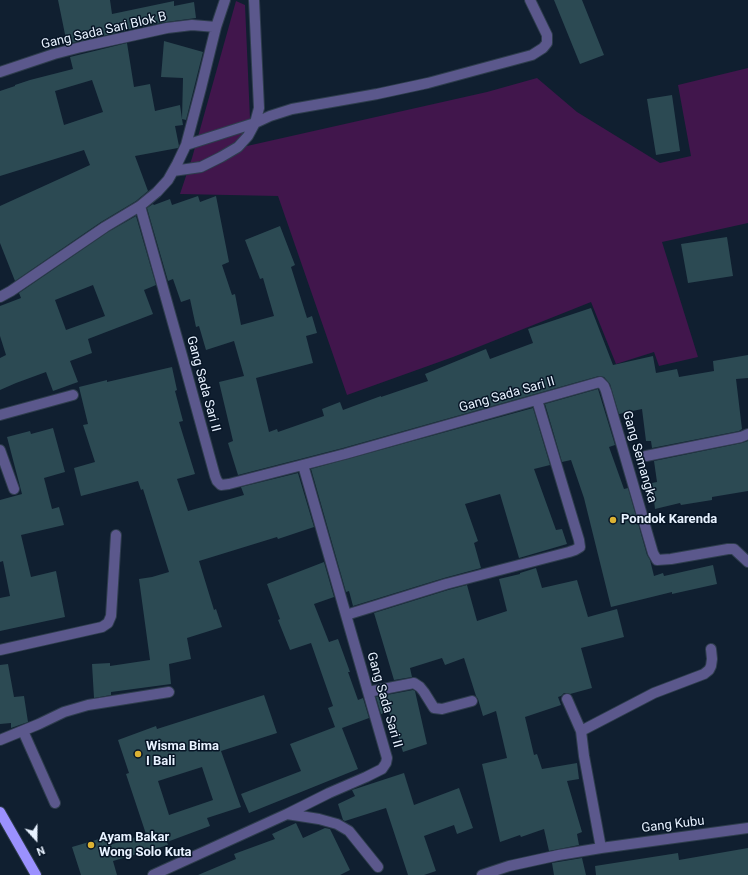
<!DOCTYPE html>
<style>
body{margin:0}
#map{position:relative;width:748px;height:875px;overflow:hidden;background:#101f30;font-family:Roboto,sans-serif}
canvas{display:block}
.north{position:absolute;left:16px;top:819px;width:40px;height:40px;-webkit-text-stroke:3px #071526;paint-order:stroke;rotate:159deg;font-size:11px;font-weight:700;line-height:16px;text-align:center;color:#e8f2ff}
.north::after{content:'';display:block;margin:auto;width:14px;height:18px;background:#e8f2ff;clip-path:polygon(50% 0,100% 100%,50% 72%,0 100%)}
</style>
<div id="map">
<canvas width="748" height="875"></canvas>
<div class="north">N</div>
</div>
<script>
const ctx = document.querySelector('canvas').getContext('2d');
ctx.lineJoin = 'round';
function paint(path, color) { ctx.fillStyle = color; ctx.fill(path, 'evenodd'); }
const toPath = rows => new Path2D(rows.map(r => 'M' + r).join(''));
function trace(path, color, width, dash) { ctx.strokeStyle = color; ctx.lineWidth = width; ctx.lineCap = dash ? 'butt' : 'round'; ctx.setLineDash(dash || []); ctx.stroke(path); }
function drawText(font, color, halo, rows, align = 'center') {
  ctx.font = font + ' Roboto,sans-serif'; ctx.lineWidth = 3; ctx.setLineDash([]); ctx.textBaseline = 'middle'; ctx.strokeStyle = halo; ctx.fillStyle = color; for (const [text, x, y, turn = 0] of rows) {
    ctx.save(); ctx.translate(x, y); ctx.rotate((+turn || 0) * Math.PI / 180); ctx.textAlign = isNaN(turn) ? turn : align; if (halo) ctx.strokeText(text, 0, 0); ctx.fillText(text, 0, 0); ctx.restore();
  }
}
paint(toPath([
 [236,1,245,5,250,119,247,146,487,92,537,78,577,112,660,163,691,156,678,85,748,68,748,223,662,242,698,357,659,366,654,352,616,364,591,302,453,357,347,395,278,196,180,194,192,158]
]), '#41164c');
paint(toPath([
 [58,0,110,0,112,14,174,1,174,6,194,2,196,18,166,22,125,30,125,31,67,44],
 [554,0,582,0,604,55,580,64],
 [164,41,203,52,186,120,182,119,183,125,175,126,179,146,178,148,135,156,148,191,136,201,101,222,15,281,0,243,0,206,90,165,84,150,0,176,0,91,15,86,15,85,30,80,73,69,70,57,127,43,134,87,150,84,155,111,180,105,182,119,183,78,161,77],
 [92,80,103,112,64,125,55,91],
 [672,95,680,151,656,155,647,99],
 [198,196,200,202,216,196,229,262,222,265,232,295,235,294,241,325,274,316,263,278,260,279,245,240,280,226,295,265,291,267,307,318,312,316,317,333,306,336,313,363,256,378,269,432,277,429,278,432,324,416,322,409,340,402,343,410,381,396,381,397,428,381,425,374,486,349,490,359,533,343,528,329,591,308,613,365,653,356,656,373,677,369,679,377,714,371,713,361,748,355,748,378,736,379,742,429,739,431,652,448,651,441,646,441,642,409,619,414,610,384,604,377,599,376,343,448,238,475,228,443,233,441,219,382,244,376,234,341,206,350,199,326,196,327,190,299,181,302,173,279,168,281,147,208,153,204,154,205,170,199,172,205],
 [136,216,156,285,144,290,153,314,88,339,92,353,70,361,78,382,53,391,46,372,16,383,0,390,0,358,6,355,0,336,0,306,21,298,19,293,108,232],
 [93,285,105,316,66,330,55,300],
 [727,237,733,276,688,283,681,244],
 [172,367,177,390,175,391,183,421,179,422,195,474,177,479,188,511,244,495,241,487,298,473,314,527,278,539,277,537,199,561,214,610,216,609,222,627,187,638,191,659,169,664,171,684,111,692,111,695,94,698,92,664,110,663,110,666,150,660,139,579,152,577,169,572,143,489,141,490,138,481,81,496,74,468,95,462,83,425,88,424,79,387,107,380,107,382],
 [598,389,615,445,609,447,624,489,628,488,647,555,650,560,654,576,663,573,664,576,713,565,717,584,672,594,672,592,611,607,584,498,571,460,562,462,545,404],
 [533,408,550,465,534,469,556,530,562,529,567,544,519,558,500,494,465,504,478,541,474,543,481,568,444,578,353,606,349,591,346,592,311,469],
 [53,428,65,472,44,478,52,509,59,507,64,525,21,535,31,577,56,571,65,617,0,631,0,598,10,596,3,561,0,562,0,500,22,494,7,437,30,431,31,434],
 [748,441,748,491,712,497,712,500,681,505,680,503,655,509,652,483,657,482,654,461,742,443],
 [324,562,334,597,314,604,329,642,338,639,350,672,348,672,358,700,363,698,369,718,342,728,358,769,249,813,241,794,301,771,290,744,335,727,328,708,333,706,311,643,290,650,278,620,280,619,267,584],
 [536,568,542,588,577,580,588,617,617,609,624,637,581,648,592,688,570,694,567,693,564,693,561,696,558,697,561,705,525,717,534,755,537,754,542,769,577,763,579,779,567,781,582,832,577,834,579,845,549,851,544,829,521,837,520,835,500,842,482,764,507,758,496,711,483,716,478,699,476,696,464,658,445,665,442,658,410,668,412,677,394,680,374,613,448,590,467,585,477,621,507,611,499,579,520,574,520,573],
 [8,664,14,697,24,696,28,722,11,728,11,723,0,724,0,665],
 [413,690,415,691,427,744,403,752,396,730,393,730,389,711,381,714,376,697],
 [264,695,277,733,221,751,241,807,207,818,210,826,167,842,168,845,113,861,117,875,81,875,72,847,106,837,109,845,146,834,126,774,129,773,118,740,156,726,157,729],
 [202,767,213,800,169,815,158,781],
 [404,773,414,805,459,788,473,828,457,834,454,825,424,836,436,871,424,875,408,875,386,808,345,821,343,820,338,804,355,796,352,790],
 [296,823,303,838,325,828,330,829,350,870,340,875,198,875,236,859,234,854,275,839,272,834],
 [748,848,748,875,596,875,595,866,678,853,679,860],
 [582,858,586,875,554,875,552,863]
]), '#2c4a53');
const minor = toPath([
 [254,0,259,108,255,123,270,116,292,109,377,94,428,83,532,55,543,48,547,43,547,35,530,0],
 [0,72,54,54,81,47,167,28,192,25,216,27],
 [186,145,255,123],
 [173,171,201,167,221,157,238,147,248,136,255,123],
 [140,206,183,359,215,476,217,481,221,485,229,484,345,454,600,382,604,386,606,391,653,553,657,560,671,559,728,549,734,549,748,562],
 [0,297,11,291,105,227,140,206,157,192,168,180,177,164,186,145,201,88,216,27,225,0],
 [0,415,73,395],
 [0,450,14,489],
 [646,456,741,437,748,434],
 [346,615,446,584,569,552,575,550,580,547,579,540,537,400],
 [0,650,102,627,108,623,111,616,116,535],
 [368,692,414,683,420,687,424,692,434,708,442,709,472,701],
 [567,699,581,731],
 [23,731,55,803],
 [0,740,39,724,64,712,88,705,169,692],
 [287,814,329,793,366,777,382,769,386,763,387,758,303,465],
 [601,848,584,756,581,731,654,693,704,674,709,670,711,666,712,659,711,649],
 [153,875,287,814,319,819,337,824,349,831,378,867],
 [482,875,509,866,559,855,601,848,748,828]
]);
const major = toPath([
 [0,812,36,875]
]);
trace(minor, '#2e3d4d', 12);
trace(major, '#2e3d4d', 12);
trace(minor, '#5b588c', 10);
trace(major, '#9b91fe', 10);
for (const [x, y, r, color] of [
 [613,520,4,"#dcb233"],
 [138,754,4,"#dcb233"],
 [91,845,4,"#dcb233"]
]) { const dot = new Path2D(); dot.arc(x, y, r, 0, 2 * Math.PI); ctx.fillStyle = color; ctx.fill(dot); trace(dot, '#071526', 1.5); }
drawText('13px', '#e8f2ff', '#071526', [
 ["Gang Sada Sari Blok B",104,31,-13],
 ["Gang Sada Sari II",203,384,75],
 ["Gang Sada Sari II",507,395,-16],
 ["Gang Semangka",639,457,74],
 ["Gang Sada Sari II",384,700,74],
 ["Gang Kubu",673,825,-7]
]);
drawText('bold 13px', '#e8f2ff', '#071526', [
 ["Pondok Karenda",621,520],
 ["Wisma Bima",146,747],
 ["I Bali",146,762],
 ["Ayam Bakar",99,838],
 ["Wong Solo Kuta",99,853]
], 'left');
</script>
